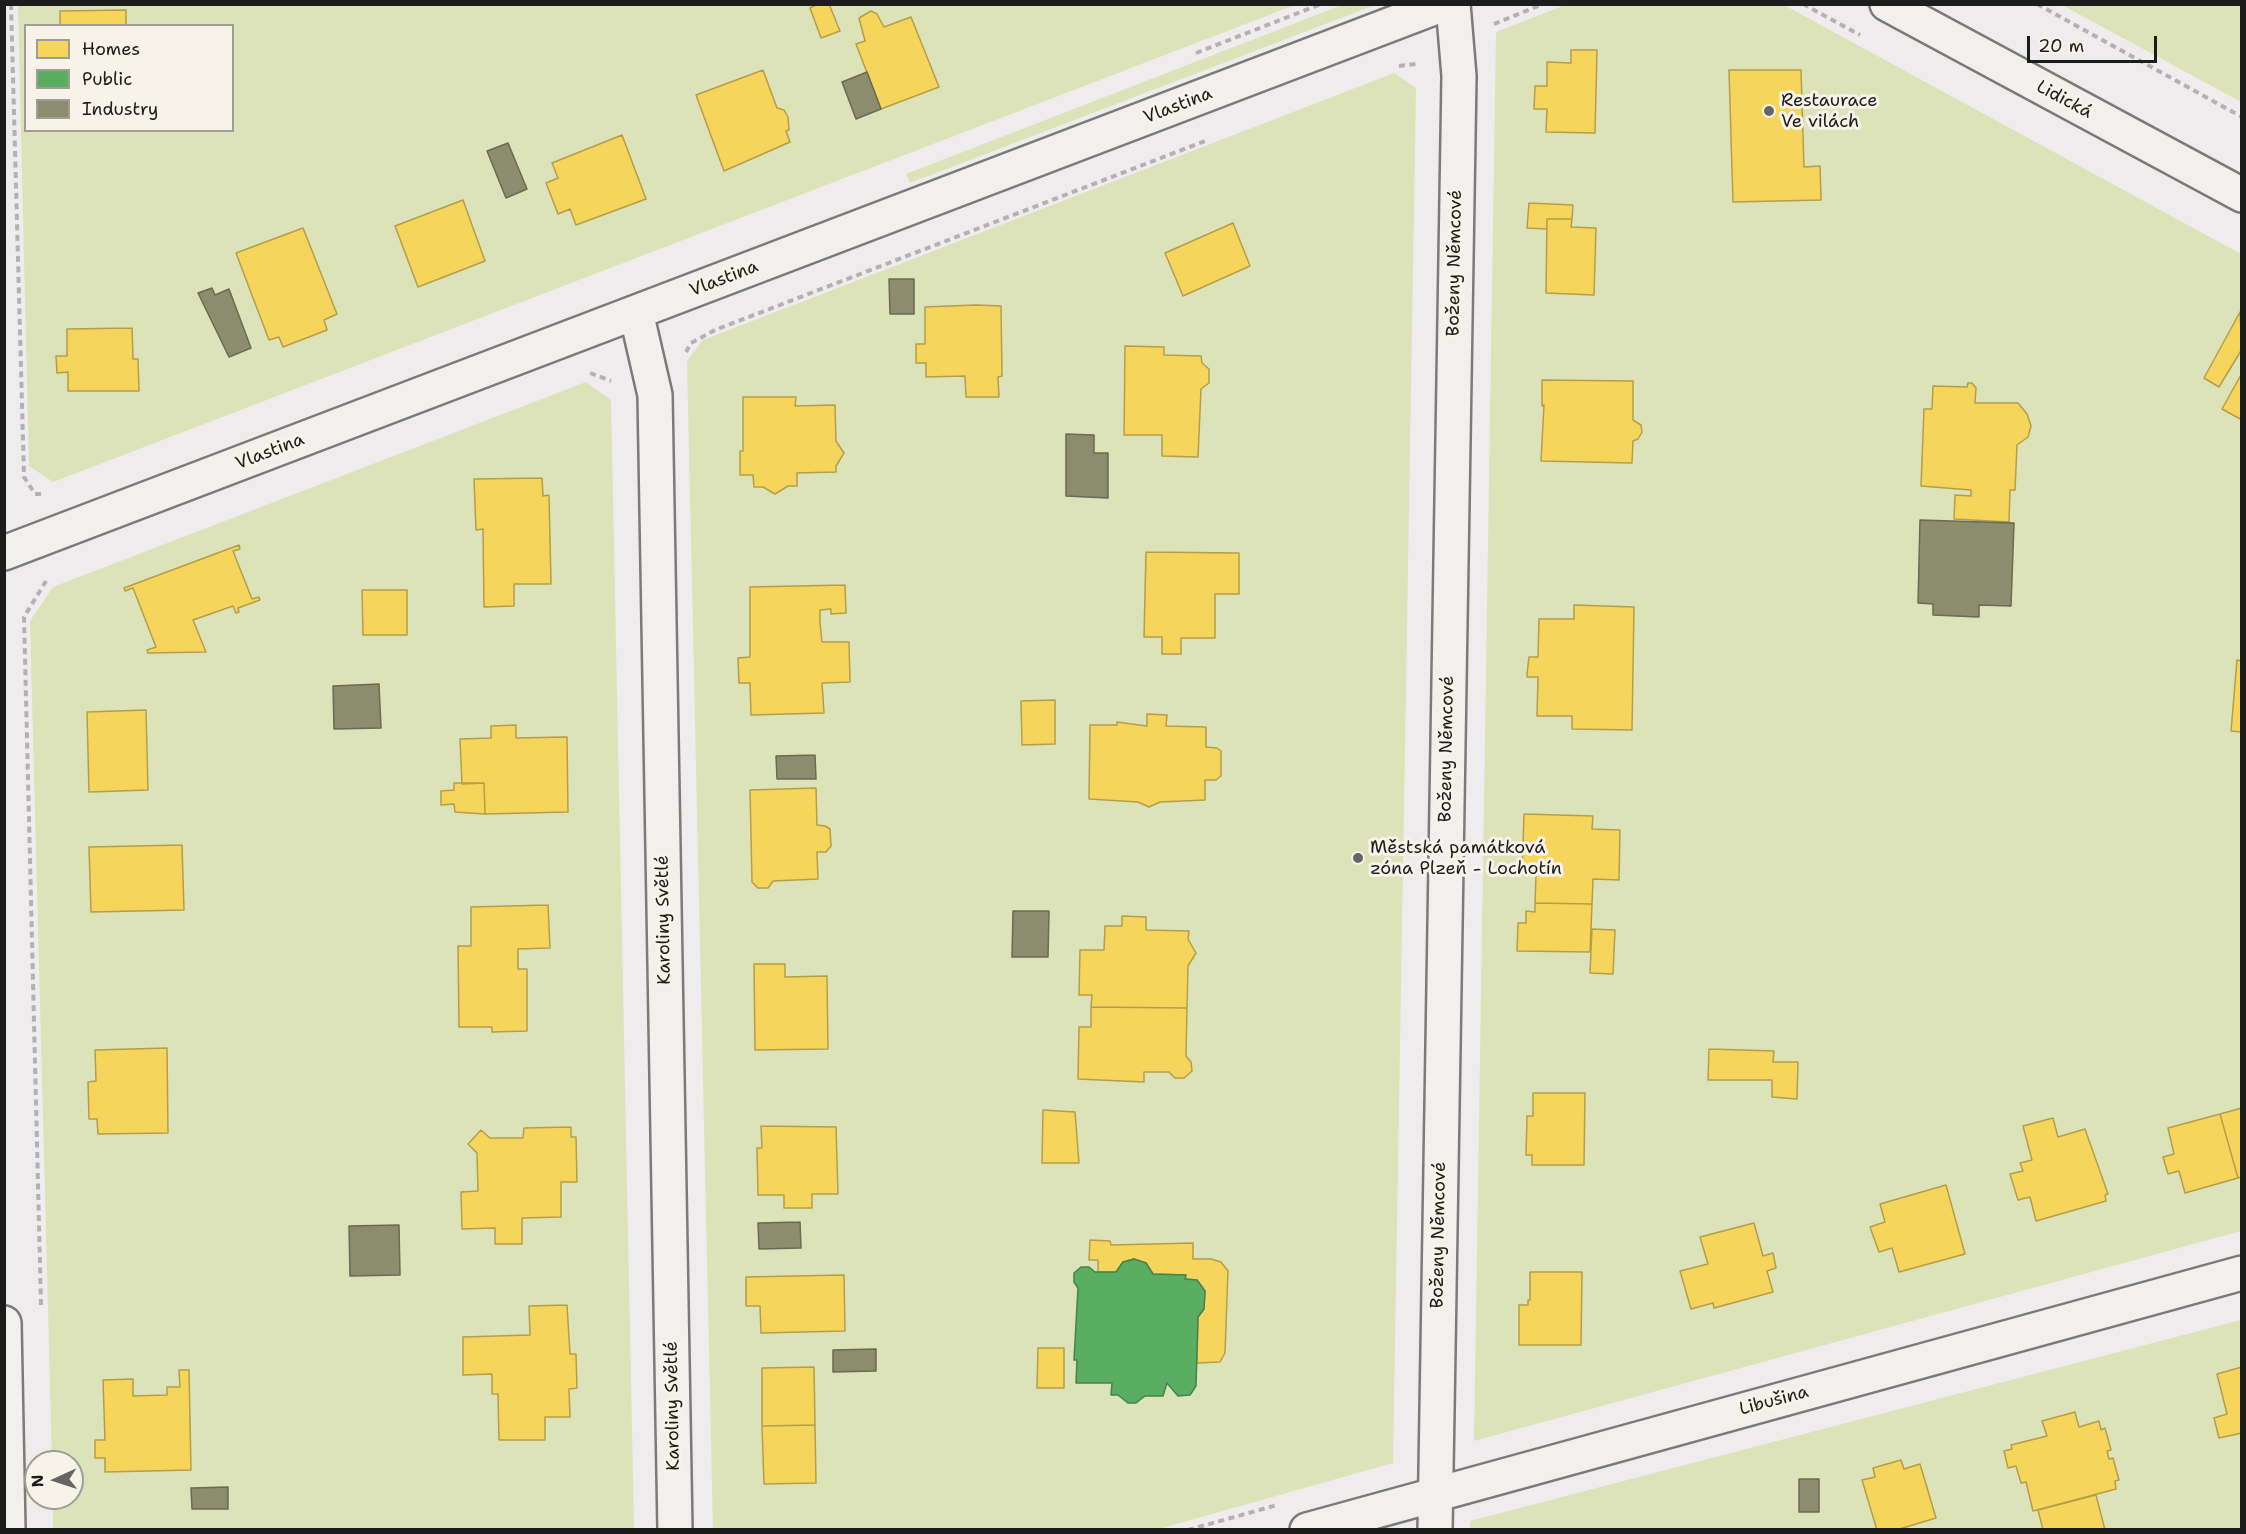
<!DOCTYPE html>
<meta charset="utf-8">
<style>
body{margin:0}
#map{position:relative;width:2246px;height:1534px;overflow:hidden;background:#efeced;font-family:"Shantell Sans",sans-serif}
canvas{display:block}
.frame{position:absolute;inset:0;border:6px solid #1c1c1c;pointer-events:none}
.legend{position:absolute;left:24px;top:24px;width:210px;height:108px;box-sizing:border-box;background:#f7f3e8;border:2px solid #9f9d96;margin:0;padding:8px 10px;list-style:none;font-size:18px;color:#1c1c1c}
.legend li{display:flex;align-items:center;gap:12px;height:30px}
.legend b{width:30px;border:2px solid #9f9d96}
.north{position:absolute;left:24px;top:1450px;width:60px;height:60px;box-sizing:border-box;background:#f7f3e8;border:2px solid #9f9d96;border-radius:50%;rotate:267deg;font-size:16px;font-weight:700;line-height:24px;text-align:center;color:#1c1c1c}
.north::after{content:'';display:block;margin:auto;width:21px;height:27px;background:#666565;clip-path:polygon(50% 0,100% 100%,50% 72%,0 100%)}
.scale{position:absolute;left:2027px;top:36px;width:130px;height:27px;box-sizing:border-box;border:3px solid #1c1c1c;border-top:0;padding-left:8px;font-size:18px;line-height:21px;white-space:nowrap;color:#1c1c1c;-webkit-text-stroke:4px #f7f3e8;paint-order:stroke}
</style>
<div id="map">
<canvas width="2246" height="1534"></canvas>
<div class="frame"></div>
<ul class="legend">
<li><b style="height:16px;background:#f6d55c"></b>Homes</li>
<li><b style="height:16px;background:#5aae61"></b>Public</li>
<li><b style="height:16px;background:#8c8c6e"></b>Industry</li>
</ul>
<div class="north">N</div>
<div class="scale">20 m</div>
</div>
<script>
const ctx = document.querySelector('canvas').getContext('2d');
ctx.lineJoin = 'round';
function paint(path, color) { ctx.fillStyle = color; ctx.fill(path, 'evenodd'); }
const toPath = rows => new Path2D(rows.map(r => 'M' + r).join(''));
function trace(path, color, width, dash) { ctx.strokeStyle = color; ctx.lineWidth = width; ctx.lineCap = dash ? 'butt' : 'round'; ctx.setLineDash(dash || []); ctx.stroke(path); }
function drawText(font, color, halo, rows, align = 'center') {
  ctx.font = font + ' "Shantell Sans",sans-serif'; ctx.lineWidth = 6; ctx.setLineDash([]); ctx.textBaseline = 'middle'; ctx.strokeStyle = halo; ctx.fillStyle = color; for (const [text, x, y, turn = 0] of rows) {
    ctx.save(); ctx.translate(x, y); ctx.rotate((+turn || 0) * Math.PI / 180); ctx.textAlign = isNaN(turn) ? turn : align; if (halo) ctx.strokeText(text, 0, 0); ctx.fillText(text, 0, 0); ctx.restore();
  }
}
paint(toPath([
 [18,5,1295,5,53,482,29,466],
 [26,26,232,26,232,130,26,130],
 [1342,5,1375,5,910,183,906,174],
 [1565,5,1784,5,2241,254,2241,1231,1474,1441,1496,32],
 [2062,5,2241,5,2241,102],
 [1394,73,1416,88,1393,1463,1159,1529,713,1529,687,361,703,340],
 [586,382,611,400,634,1529,53,1529,53,1498,72,1498,72,1462,52,1462,30,621,53,587],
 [2241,1320,2241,1529,1470,1530,1470,1521]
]), '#dde3b9');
const homes = toPath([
 [818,4,829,4,840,31,821,38,810,8,818,4],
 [126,10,126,26,60,26,60,11,126,10],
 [871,11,877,14,884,27,911,17,939,87,881,109,856,44,865,41,859,18,871,11],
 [1571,50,1597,50,1595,133,1546,132,1547,109,1534,109,1535,86,1547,86,1547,62,1571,63,1571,50],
 [763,70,777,108,784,110,788,117,789,130,786,131,790,142,724,171,696,95,763,70],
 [1729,70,1801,70,1804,167,1820,166,1821,200,1733,202,1729,70],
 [622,135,646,199,576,225,570,209,558,214,546,183,558,178,552,163,622,135],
 [463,200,485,261,418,287,395,226,463,200],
 [1529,203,1573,205,1572,219,1547,219,1547,229,1527,228,1529,203],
 [1547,219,1572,219,1571,227,1596,228,1594,295,1546,293,1547,219],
 [1233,223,1250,266,1183,296,1165,253,1233,223],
 [303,228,337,314,324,320,327,330,283,347,279,337,269,340,236,253,303,228],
 [976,305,1001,306,1002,376,998,377,999,397,966,397,965,376,926,377,926,363,916,363,916,344,925,344,925,307,976,305],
 [2240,312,2242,349,2219,387,2204,378,2240,312],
 [132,328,133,359,138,359,139,391,68,391,68,372,57,373,56,356,67,356,67,329,132,328],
 [1125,346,1164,347,1164,355,1201,356,1202,363,1209,369,1209,383,1201,389,1198,457,1162,456,1162,435,1124,435,1125,346],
 [2242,373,2242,420,2222,409,2242,373],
 [1542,380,1633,381,1633,420,1641,425,1642,432,1638,439,1633,441,1632,463,1541,461,1544,405,1542,406,1542,380],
 [1968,383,1972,383,1976,388,1975,403,2018,403,2027,414,2031,426,2028,437,2017,445,2015,490,2010,490,2009,522,1954,519,1955,495,1971,496,1971,490,1921,486,1924,409,1932,409,1933,386,1967,387,1968,383],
 [743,397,796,397,795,406,835,405,836,441,844,453,836,466,836,472,797,473,797,486,788,486,775,494,763,487,754,487,753,475,740,475,740,451,743,451,743,397],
 [542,478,543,496,549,495,551,584,514,584,514,606,484,607,483,529,476,530,474,479,542,478],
 [239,545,240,549,233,551,252,599,259,597,260,600,238,608,239,612,236,613,233,606,193,620,206,652,148,653,147,650,156,647,133,588,125,591,124,588,239,545],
 [1146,552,1239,553,1239,594,1215,594,1215,638,1181,638,1181,654,1162,654,1162,637,1144,637,1146,552],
 [845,585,846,613,831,614,831,609,820,610,820,623,822,642,849,642,850,682,822,683,824,713,751,715,750,683,739,683,738,658,750,657,750,587,845,585],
 [362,590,407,590,407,635,363,635,362,590],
 [1574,605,1634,607,1632,730,1572,729,1572,716,1537,716,1538,677,1527,677,1527,674,1529,657,1538,657,1539,619,1574,619,1574,605],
 [2237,660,2242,661,2242,732,2231,731,2237,660],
 [1055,700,1055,744,1022,745,1021,701,1055,700],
 [146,710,148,790,89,792,87,712,146,710],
 [1147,714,1167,715,1166,726,1206,727,1206,747,1217,748,1221,751,1221,776,1216,780,1205,780,1205,800,1160,802,1149,807,1138,802,1089,799,1090,725,1117,725,1117,722,1147,726,1147,714],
 [516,725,516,738,567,737,568,812,485,814,484,783,462,784,460,739,491,738,491,726,516,725],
 [454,783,484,783,485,814,455,812,454,804,441,805,441,791,454,790,454,783],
 [816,788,817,825,825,826,830,829,831,846,826,852,817,852,818,879,773,881,768,888,758,888,752,882,750,790,816,788],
 [1524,814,1593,816,1592,829,1620,830,1619,880,1593,879,1592,904,1535,903,1536,875,1522,875,1524,814],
 [182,845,184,910,91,912,89,847,182,845],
 [1535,903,1592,904,1590,952,1517,951,1518,923,1526,923,1526,911,1535,912,1535,903],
 [548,905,550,948,518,949,518,969,527,969,527,1031,492,1032,492,1027,459,1027,458,946,471,946,471,907,548,905],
 [1122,916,1146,917,1146,930,1189,931,1188,939,1196,953,1188,966,1187,1008,1091,1007,1092,995,1079,995,1080,950,1104,950,1105,926,1122,926,1122,916],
 [1592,929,1615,930,1613,974,1590,973,1592,929],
 [754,964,785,964,785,977,827,976,828,1049,755,1050,754,964],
 [1091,1007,1187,1008,1186,1056,1191,1062,1192,1071,1184,1078,1175,1078,1169,1072,1144,1072,1144,1082,1078,1079,1079,1027,1091,1027,1091,1007],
 [167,1048,168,1133,98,1134,97,1119,89,1119,88,1082,96,1081,95,1050,167,1048],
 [1709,1049,1774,1051,1773,1062,1798,1062,1797,1099,1772,1097,1772,1080,1708,1080,1709,1049],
 [1533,1093,1585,1093,1584,1165,1532,1165,1532,1155,1526,1155,1527,1116,1533,1116,1533,1093],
 [2242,1108,2242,1177,2238,1178,2220,1114,2242,1108],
 [1043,1110,1075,1112,1079,1163,1042,1163,1043,1110],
 [2220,1114,2238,1178,2185,1193,2179,1171,2168,1174,2163,1157,2174,1154,2168,1128,2220,1114],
 [2053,1118,2058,1137,2085,1129,2108,1194,2105,1195,2106,1201,2036,1221,2030,1197,2018,1200,2010,1174,2023,1171,2020,1163,2032,1160,2023,1126,2053,1118],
 [761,1126,836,1127,838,1194,812,1194,812,1208,784,1208,784,1195,758,1195,757,1148,762,1148,761,1126],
 [571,1127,571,1137,576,1137,577,1182,561,1182,561,1217,522,1218,522,1244,495,1244,495,1228,462,1229,461,1192,478,1191,477,1153,468,1144,481,1130,490,1138,523,1138,524,1128,571,1127],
 [1946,1185,1965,1254,1899,1272,1892,1248,1879,1252,1870,1227,1885,1222,1880,1204,1946,1185],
 [1754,1223,1763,1256,1773,1253,1776,1268,1767,1271,1773,1292,1714,1308,1713,1303,1691,1309,1680,1271,1708,1264,1700,1237,1754,1223],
 [1090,1240,1110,1241,1111,1245,1193,1243,1193,1259,1211,1259,1221,1262,1228,1271,1225,1353,1220,1362,1197,1363,1198,1317,1204,1309,1205,1291,1197,1280,1185,1279,1186,1275,1153,1274,1146,1263,1134,1259,1123,1262,1116,1272,1098,1272,1098,1260,1089,1260,1090,1240],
 [1530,1272,1582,1272,1581,1345,1519,1345,1519,1305,1528,1305,1528,1300,1530,1300,1530,1272],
 [844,1275,845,1331,761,1333,760,1306,746,1306,746,1277,844,1275],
 [567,1305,570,1354,576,1354,577,1388,569,1389,570,1417,545,1417,545,1440,499,1440,498,1394,492,1394,492,1374,463,1375,463,1337,530,1335,529,1306,567,1305],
 [1038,1348,1064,1348,1064,1388,1037,1388,1038,1348],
 [814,1367,815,1425,762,1426,762,1368,814,1367],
 [2242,1367,2242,1433,2219,1438,2214,1418,2227,1414,2217,1374,2242,1367],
 [179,1370,189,1370,191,1470,105,1472,105,1458,95,1458,95,1440,105,1440,103,1380,133,1379,133,1396,167,1395,167,1387,180,1387,179,1370],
 [2075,1412,2079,1427,2099,1421,2101,1430,2105,1428,2111,1450,2107,1451,2109,1459,2113,1458,2119,1480,2115,1481,2116,1489,2033,1511,2026,1482,2021,1483,2016,1466,2008,1468,2004,1451,2012,1449,2011,1445,2047,1436,2042,1421,2075,1412],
 [815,1425,816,1483,764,1484,762,1426,815,1425],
 [1901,1460,1904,1469,1920,1464,1936,1518,1896,1530,1877,1530,1862,1480,1875,1477,1873,1468,1901,1460],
 [2096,1495,2105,1530,2043,1530,2038,1510,2096,1495]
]);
paint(homes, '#f6d55c');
trace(homes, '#b59e49', 1.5);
const public = toPath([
 [1134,1259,1146,1263,1153,1274,1186,1275,1185,1279,1197,1280,1205,1291,1204,1309,1198,1317,1196,1386,1190,1395,1178,1396,1167,1383,1163,1396,1145,1396,1136,1403,1128,1403,1118,1395,1111,1395,1112,1383,1076,1383,1077,1360,1074,1360,1078,1288,1074,1282,1074,1273,1081,1267,1089,1267,1095,1272,1116,1272,1123,1262,1134,1259]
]);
paint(public, '#5aae61');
trace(public, '#47824c', 1.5);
const industry = toPath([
 [867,72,881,109,856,119,842,82,867,72],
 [508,143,527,189,506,198,487,151,508,143],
 [889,279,914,279,914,314,890,314,889,279],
 [212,288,215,295,229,289,251,348,229,357,198,293,212,288],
 [1066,434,1094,435,1094,453,1108,453,1108,498,1066,496,1066,434],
 [1920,520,2014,523,2011,606,1979,605,1979,617,1933,615,1933,604,1918,603,1920,520],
 [379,684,381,728,334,729,333,686,379,684],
 [815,755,816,779,777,779,776,756,815,755],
 [1013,911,1049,911,1048,957,1012,957,1013,911],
 [800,1222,801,1248,759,1249,758,1223,800,1222],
 [399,1225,400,1275,350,1276,349,1226,399,1225],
 [876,1349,876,1371,833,1372,833,1350,876,1349],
 [1799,1479,1819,1479,1819,1512,1799,1512,1799,1479],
 [228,1487,228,1509,192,1509,191,1488,228,1487]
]);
paint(industry, '#8c8c6e');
trace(industry, '#6a6a55', 1.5);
const minor = toPath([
 [1887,4,2242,195],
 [636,312,655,395,675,1530],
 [4,553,1444,4],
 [4,1323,8,1530],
 [1307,1530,2242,1273],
 [1435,1530,1459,76,1453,4]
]);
trace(minor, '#7b7a7a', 38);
trace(toPath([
 [11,4,24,477,35,494,44,494],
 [1803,4,1860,35],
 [2037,4,2242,117],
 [1494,24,1543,4],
 [1196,53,1321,4],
 [1399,66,1416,64,1417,66],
 [686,352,691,343,715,330,1205,141],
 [590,373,611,381],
 [41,1305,24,617,46,581],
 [1188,1530,1277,1505]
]), '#b3b1b1', 4, [6, 4.5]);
trace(minor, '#f2f0ed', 33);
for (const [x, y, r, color] of [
 [1769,111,6,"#666565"],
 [1358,858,6,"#666565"]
]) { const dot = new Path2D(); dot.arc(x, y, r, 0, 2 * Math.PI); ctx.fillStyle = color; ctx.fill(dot); trace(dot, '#f7f3e8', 2); }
drawText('18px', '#1c1c1c', '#f7f3e8', [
 ["Lidická",2064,100,28],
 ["Vlastina",1178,106,-21],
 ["Boženy Němcové",1455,263,-89],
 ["Vlastina",724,279,-21],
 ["Vlastina",270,452,-21],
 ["Boženy Němcové",1447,749,-89],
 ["Karoliny Světlé",664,920,-91],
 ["Boženy Němcové",1439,1235,-89],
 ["Libušina",1774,1401,-15],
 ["Karoliny Světlé",673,1406,-91]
]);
drawText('18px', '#1c1c1c', '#f7f3e8', [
 ["Restaurace",1781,101],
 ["Ve vilách",1781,122],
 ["Městská památková",1370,848],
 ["zóna Plzeň - Lochotín",1370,869]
], 'left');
</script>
